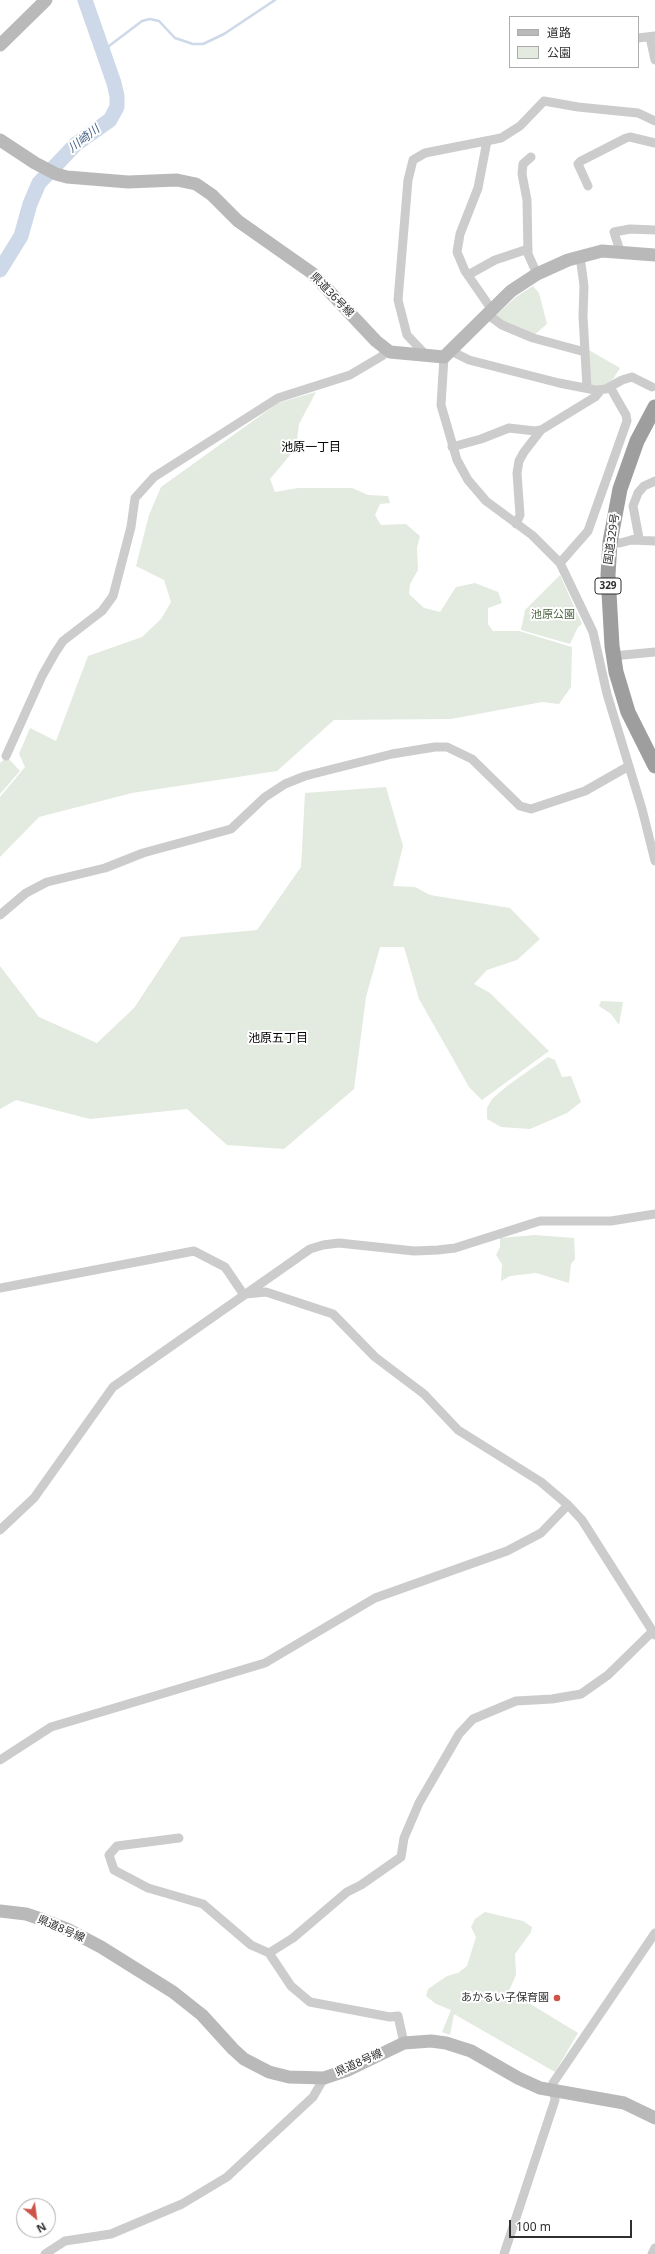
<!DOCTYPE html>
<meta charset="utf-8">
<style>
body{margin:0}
#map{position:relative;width:655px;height:2254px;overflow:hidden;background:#fff;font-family:"Noto Sans","Noto Sans JP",sans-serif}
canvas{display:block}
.legend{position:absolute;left:509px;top:16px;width:130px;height:52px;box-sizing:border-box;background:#fff;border:1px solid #acacac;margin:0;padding:5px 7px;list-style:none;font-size:12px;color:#2f2f2f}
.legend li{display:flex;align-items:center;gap:8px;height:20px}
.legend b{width:20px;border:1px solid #acacac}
.north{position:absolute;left:16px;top:2198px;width:40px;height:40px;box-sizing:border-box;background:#fff;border:1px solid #acacac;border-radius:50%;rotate:151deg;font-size:11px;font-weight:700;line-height:16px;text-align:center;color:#2f2f2f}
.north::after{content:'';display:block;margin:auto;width:14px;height:18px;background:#cf5348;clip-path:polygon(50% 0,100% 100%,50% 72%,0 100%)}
.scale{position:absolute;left:509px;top:2220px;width:123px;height:18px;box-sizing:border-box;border:2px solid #2f2f2f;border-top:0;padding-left:5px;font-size:12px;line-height:14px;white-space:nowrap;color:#2f2f2f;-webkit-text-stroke:3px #fff;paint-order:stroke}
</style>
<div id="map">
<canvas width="655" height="2254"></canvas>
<ul class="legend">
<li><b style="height:5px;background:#b9b9b9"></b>道路</li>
<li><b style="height:11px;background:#e3eadf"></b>公園</li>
</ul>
<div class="north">N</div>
<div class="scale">100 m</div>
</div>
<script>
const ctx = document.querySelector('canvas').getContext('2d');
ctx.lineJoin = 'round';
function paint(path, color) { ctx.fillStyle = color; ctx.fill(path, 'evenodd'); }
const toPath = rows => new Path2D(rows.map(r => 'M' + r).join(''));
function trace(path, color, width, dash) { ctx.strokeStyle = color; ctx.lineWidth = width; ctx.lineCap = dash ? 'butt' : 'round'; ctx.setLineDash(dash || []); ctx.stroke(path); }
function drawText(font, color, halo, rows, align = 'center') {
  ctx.font = font + ' "Noto Sans","Noto Sans JP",sans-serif'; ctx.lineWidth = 4; ctx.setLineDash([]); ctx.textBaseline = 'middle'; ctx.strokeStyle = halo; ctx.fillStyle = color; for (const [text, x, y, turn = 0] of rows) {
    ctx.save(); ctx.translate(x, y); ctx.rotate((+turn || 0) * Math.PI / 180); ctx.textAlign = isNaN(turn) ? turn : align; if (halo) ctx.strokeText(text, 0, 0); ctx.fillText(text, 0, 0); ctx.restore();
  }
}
paint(toPath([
 [533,286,539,293,547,324,534,335,494,317,516,297],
 [587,349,620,368,613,379,606,385,591,386],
 [316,392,299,424,296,448,270,479,275,492,298,488,352,488,368,495,388,496,390,503,380,504,375,515,381,525,406,524,420,536,417,548,418,570,410,584,409,594,424,608,440,612,456,587,475,583,498,592,502,603,488,608,488,624,493,631,519,631,572,647,571,687,559,704,542,702,451,719,334,720,277,771,132,793,39,817,0,857,0,797,25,767,19,754,30,728,56,741,88,656,142,637,161,619,171,602,164,580,136,566,149,515,161,487,278,403],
 [560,575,582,624,578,627,570,644,521,630,525,610],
 [7,757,20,771,0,794,0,763],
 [386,787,403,846,393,886,415,887,430,895,510,908,540,939,517,960,487,970,474,984,490,993,549,1051,482,1100,469,1087,419,999,404,947,380,947,366,997,354,1089,284,1149,227,1145,187,1109,90,1119,16,1100,0,1109,0,966,39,1017,97,1043,134,1008,181,937,257,930,301,867,305,793],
 [601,1001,623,1002,619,1025,611,1014,599,1006],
 [548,1057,555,1060,562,1077,571,1076,581,1102,567,1113,530,1129,501,1127,487,1119,487,1108,492,1099,507,1086],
 [535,1235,574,1238,575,1259,571,1264,569,1283,536,1273,510,1276,501,1281,502,1264,496,1255,500,1247,500,1238],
 [485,1912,523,1921,532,1927,531,1932,515,1954,516,1975,509,1991,578,2033,555,2072,454,2014,450,2035,442,2032,451,2010,436,2004,426,1996,428,1989,447,1976,458,1973,467,1966,476,1937,471,1927,475,1919]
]), '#e3eadf');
trace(toPath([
 [105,57,109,46,142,21,150,19,159,21,175,38,193,44,203,44,224,34,275,0]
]), '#cdd9e8', 2.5);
trace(toPath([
 [0,270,21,236,30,204,39,183,76,144,110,120,117,107,117,96,114,83,85,0]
]), '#cdd9e8', 15);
trace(toPath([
 [650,37,655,60],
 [638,38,655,36],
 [487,141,478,188,460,234,457,252,465,271,492,310],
 [531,157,523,164,522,174,527,200,528,254,537,274],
 [588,186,578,164,581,161,626,138,630,137,655,143],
 [620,251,614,232,630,229,655,230],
 [580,256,584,286,583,316,587,388],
 [468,275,495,260,528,249],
 [487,314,502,325,533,338,585,352],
 [451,351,469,360,559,383,595,390,606,389,622,380,632,377,652,387],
 [425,354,407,335,398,300,408,180,413,160,425,153,501,138,520,126,544,101,578,107,638,113,655,121],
 [444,357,441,405,457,460,468,480,486,501,532,535,560,563,593,632,607,694,642,809,655,861],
 [452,447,481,439,509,428,535,431,541,430],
 [516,524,520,515,517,473,519,461,524,452,541,430,595,397,600,391],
 [631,540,655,541],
 [610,542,620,543,639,538,633,506,638,493,644,486,655,481],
 [560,563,588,531,627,421,626,415,610,387],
 [613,656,655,652],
 [6,756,42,676,55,653,63,641,102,611,113,596,131,527,135,498,154,477,278,398,350,375,382,356,387,350],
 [0,915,26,893,47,882,105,868,143,853,231,829,265,797,285,784,305,776,392,754,435,747,447,747,472,759,520,806,531,809,585,791,629,766],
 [0,1288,194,1251,225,1267,244,1295],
 [246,1294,266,1292,333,1314,375,1357,424,1394,458,1430,541,1482,568,1505,582,1520,655,1635],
 [0,1530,34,1498,113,1387,310,1249,323,1245,339,1243,414,1251,438,1250,455,1248,540,1221,611,1221,655,1214],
 [0,1760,51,1727,265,1663,375,1598,507,1551,541,1533,568,1505],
 [179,1838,117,1846,109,1855,114,1870,148,1888,203,1904,251,1945,269,1953,291,1986,310,2002,390,2017,398,2016,404,2043],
 [269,1953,293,1938,347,1892,361,1885,401,1857,404,1838,419,1803,459,1734,473,1719,516,1701,552,1699,581,1694,608,1675,653,1631],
 [45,2254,65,2241,111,2234,182,2204,227,2177,313,2097,324,2078],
 [504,2254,555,2100,553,2083,655,1933],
 [652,2254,655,2248]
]), '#ccc', 9);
trace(toPath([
 [0,45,46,0],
 [0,140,35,163,56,174,67,177,128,182,177,180,196,184,212,195,238,221,312,273,376,341,390,352,444,357,511,291,537,274,568,260,602,251,655,255],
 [0,1911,26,1914,41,1919,67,1929,101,1947,173,1992,202,2015,233,2049,244,2059,269,2072,289,2077,324,2078,348,2070,404,2043,431,2041,446,2043,471,2051,518,2078,540,2088,624,2103,655,2118]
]), '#b9b9b9', 13);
trace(toPath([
 [655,407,637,441,620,489,610,542,608,575,612,646,616,672,628,712,655,766]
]), '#9e9e9e', 15);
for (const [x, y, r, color] of [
 [557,1998,4,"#cf5348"]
]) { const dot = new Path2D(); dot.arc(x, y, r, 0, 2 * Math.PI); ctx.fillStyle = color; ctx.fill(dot); trace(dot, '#fff', 1.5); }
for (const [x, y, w] of [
 [608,586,26]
]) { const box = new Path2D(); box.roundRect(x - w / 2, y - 8, w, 16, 3); ctx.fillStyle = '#fff'; ctx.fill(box); trace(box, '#2f2f2f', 1); }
drawText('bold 10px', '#2f2f2f', null, [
 ["329",608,586]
]);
drawText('11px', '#2f2f2f', '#fff', [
 ["県道36号線",332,295,46],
 ["国道329号",612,539,-82],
 ["県道8号線",61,1929,24],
 ["県道8号線",359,2063,-24]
]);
drawText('11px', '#4d6542', '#fff', [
 ["池原公園",553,615]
]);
drawText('11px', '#2f2f2f', '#fff', [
 ["あかるい子保育園",549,1998]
], 'right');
drawText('italic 12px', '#476487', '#fff', [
 ["川崎川",84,139,-38]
]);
drawText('12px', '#000', '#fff', [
 ["池原一丁目",311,448],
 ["池原五丁目",278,1039]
]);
</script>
